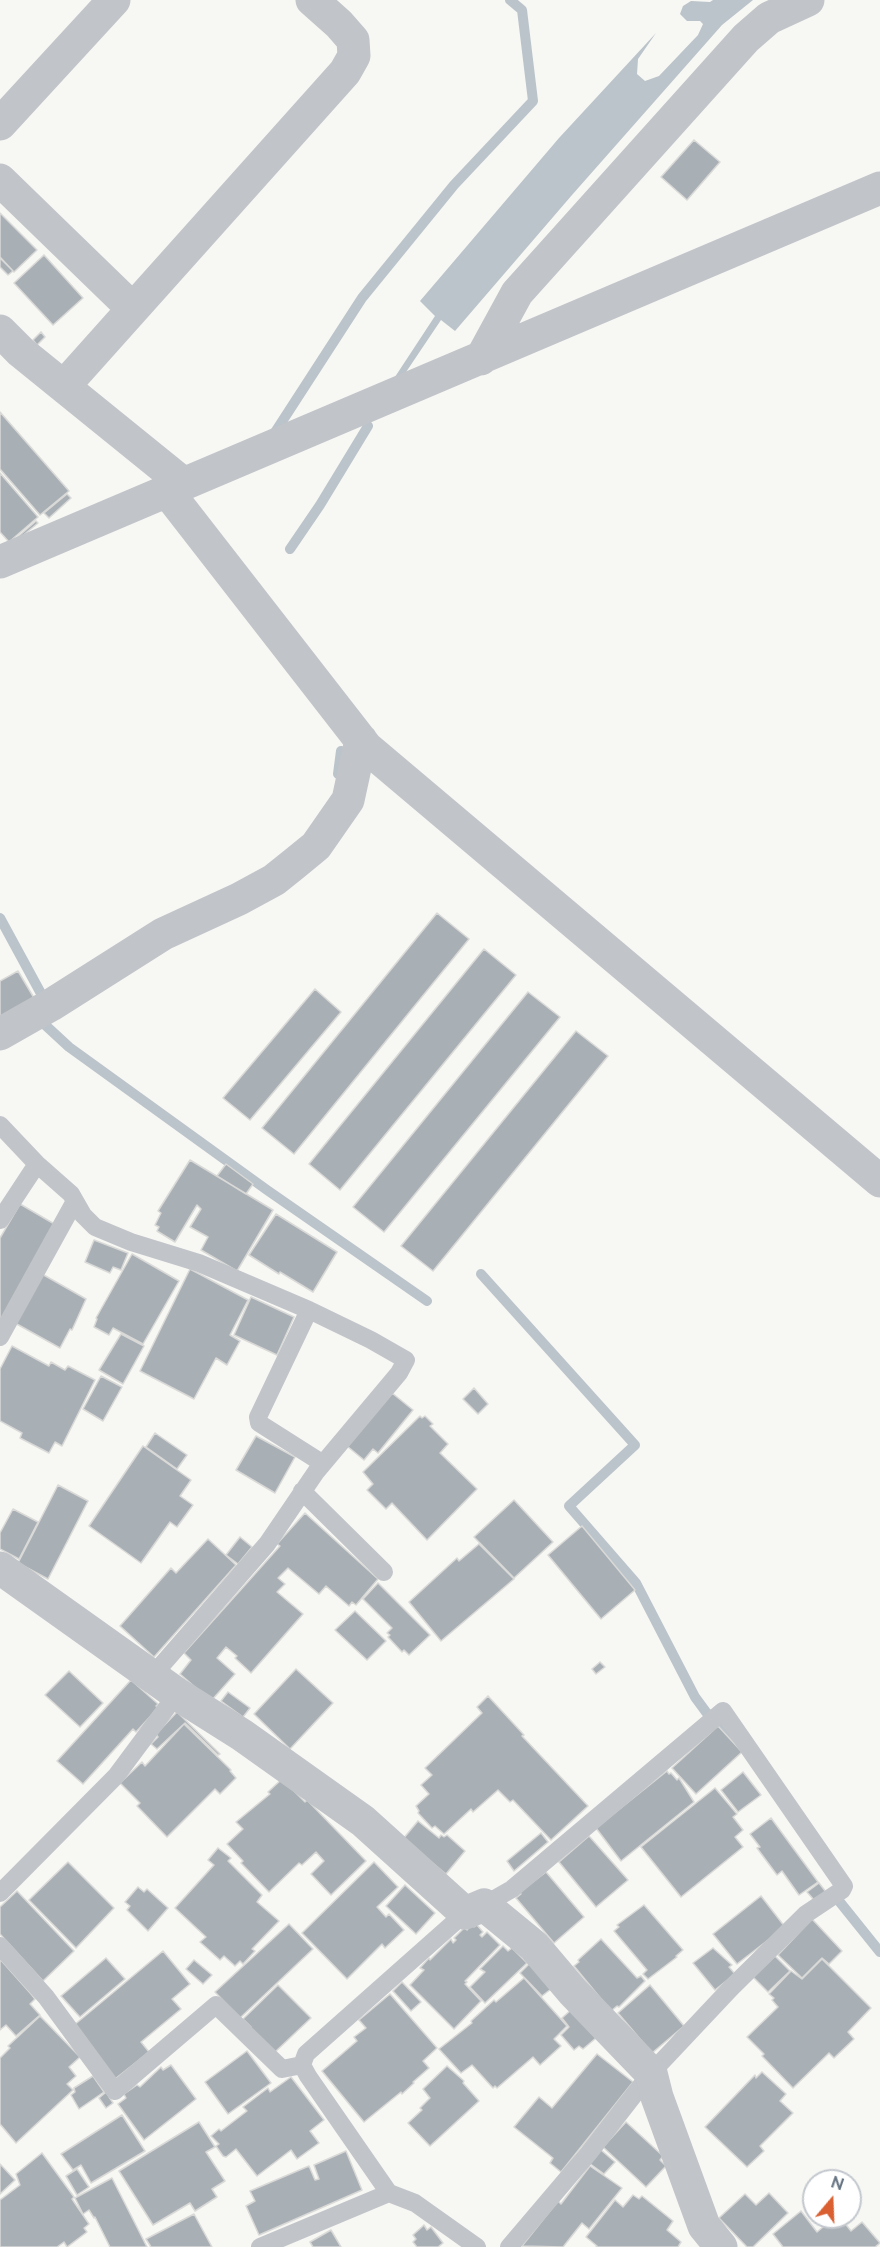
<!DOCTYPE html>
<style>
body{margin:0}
#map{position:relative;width:880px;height:2247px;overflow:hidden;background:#f7f7f4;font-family:Raleway,sans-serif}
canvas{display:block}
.north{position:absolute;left:802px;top:2169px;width:60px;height:60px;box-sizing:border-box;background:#fff;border:2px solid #c3c8ce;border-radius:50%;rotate:19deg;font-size:16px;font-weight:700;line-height:24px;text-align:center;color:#687684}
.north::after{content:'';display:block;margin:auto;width:21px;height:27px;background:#da6032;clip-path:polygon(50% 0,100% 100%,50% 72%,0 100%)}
</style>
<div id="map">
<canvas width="880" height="2247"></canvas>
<div class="north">N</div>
</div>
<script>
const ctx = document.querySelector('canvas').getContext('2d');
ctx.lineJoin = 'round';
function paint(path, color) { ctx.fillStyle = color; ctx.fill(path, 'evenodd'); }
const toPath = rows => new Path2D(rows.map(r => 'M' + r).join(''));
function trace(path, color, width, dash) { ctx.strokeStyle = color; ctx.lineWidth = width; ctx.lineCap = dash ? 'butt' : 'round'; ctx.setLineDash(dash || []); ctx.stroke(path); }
paint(toPath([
 [713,0,753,0,722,25,572,195,455,331,441,320,398,384,391,383,435,316,420,301,559,138,656,33,638,59,637,74,645,81,659,76,698,35,703,24,700,21,687,21,680,14,683,6,691,1,710,2]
]), '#bbc4ca');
trace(toPath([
 [272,437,362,298,454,185,533,101,522,10,510,0],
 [290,549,320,505,368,426],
 [338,774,341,751],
 [0,918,44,999,47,996],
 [43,1023,69,1047,267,1190,427,1301],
 [481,1274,635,1445,569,1506,636,1583,695,1697,706,1712,739,1747],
 [839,1901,880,1952]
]), '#bbc4ca', 10);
const building = toPath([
 [694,140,720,162,687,200,661,177,694,140],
 [0,213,37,250,14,272,0,257,0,213],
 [44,255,83,298,53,325,14,283,44,255],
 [0,258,13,271,8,275,0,267,0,258],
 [41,332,45,337,37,345,33,340,41,332],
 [0,412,69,491,40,515,0,469,0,412],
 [0,473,38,517,9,542,0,532,0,473],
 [67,494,71,498,49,518,44,513,67,494],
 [36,521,38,523,15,542,13,541,36,521],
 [437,913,469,939,294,1154,262,1128,437,913],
 [484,949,516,975,340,1190,309,1164,484,949],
 [18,971,37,1003,0,1024,0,981,18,971],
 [315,989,341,1012,250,1120,223,1098,315,989],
 [528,992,560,1017,384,1232,353,1207,528,992],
 [576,1031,608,1056,433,1271,401,1246,576,1031],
 [190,1160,273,1210,237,1271,201,1250,208,1237,190,1227,201,1209,197,1205,175,1242,157,1231,159,1227,155,1225,161,1213,158,1211,190,1160],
 [226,1164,253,1184,246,1194,217,1176,226,1164],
 [20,1204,56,1225,0,1322,0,1238,20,1204],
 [276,1214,337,1252,313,1292,280,1272,279,1274,249,1255,276,1214],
 [94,1240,128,1253,121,1270,113,1267,110,1273,85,1262,94,1240],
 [132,1254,179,1281,143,1344,113,1328,109,1335,94,1327,97,1319,96,1318,132,1254],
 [190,1269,248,1300,230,1335,240,1341,227,1365,216,1358,194,1399,140,1371,190,1269],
 [42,1274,86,1299,72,1330,70,1329,60,1348,15,1323,42,1274],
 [251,1297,294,1317,277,1355,234,1335,251,1297],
 [121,1334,144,1346,123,1384,99,1370,121,1334],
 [12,1346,49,1366,51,1362,65,1370,68,1366,95,1380,62,1446,55,1442,49,1453,20,1438,22,1433,0,1421,0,1369,12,1346],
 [101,1376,122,1387,103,1421,83,1409,101,1376],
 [474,1388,488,1404,478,1414,463,1399,474,1388],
 [392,1393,413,1410,378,1453,373,1449,364,1460,347,1446,392,1393],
 [420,1416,422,1418,425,1416,433,1424,430,1426,448,1444,440,1453,477,1489,427,1540,392,1503,386,1509,367,1490,373,1484,363,1472,420,1416],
 [155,1433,187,1455,177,1469,146,1447,155,1433],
 [256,1436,295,1457,275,1493,236,1470,256,1436],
 [143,1446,191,1480,180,1496,193,1505,177,1527,170,1522,141,1563,89,1526,143,1446],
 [58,1485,88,1501,48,1579,18,1563,58,1485],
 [514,1500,553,1542,514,1578,474,1537,514,1500],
 [13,1509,38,1522,19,1559,0,1549,0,1533,13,1509],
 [305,1513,378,1579,356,1605,352,1602,349,1606,326,1586,319,1594,288,1568,278,1578,285,1584,277,1592,303,1614,251,1673,235,1658,237,1656,226,1647,217,1658,235,1674,211,1701,180,1674,191,1660,184,1653,280,1546,277,1544,305,1513],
 [582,1526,635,1590,601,1619,548,1555,582,1526],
 [240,1537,252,1547,238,1564,226,1555,240,1537],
 [208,1539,236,1565,154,1657,120,1626,171,1568,176,1573,208,1539],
 [479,1544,514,1579,441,1641,409,1602,457,1558,459,1561,479,1544],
 [378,1583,430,1635,409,1655,404,1650,402,1652,388,1637,390,1635,387,1633,392,1628,363,1599,378,1583],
 [355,1611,386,1641,367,1660,335,1630,355,1611],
 [600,1662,605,1667,596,1674,592,1669,600,1662],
 [296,1669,333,1703,290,1749,254,1714,296,1669],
 [69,1671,103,1703,80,1727,45,1695,69,1671],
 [131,1680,158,1704,156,1706,158,1708,136,1732,133,1729,83,1784,57,1761,131,1680],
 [228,1692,250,1708,243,1717,221,1701,228,1692],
 [488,1696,524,1735,522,1736,588,1806,551,1840,513,1800,510,1802,498,1790,473,1812,471,1809,444,1834,435,1826,432,1828,418,1813,419,1811,416,1806,429,1794,421,1785,432,1775,425,1768,482,1713,477,1707,488,1696],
 [177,1712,220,1754,218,1755,185,1723,157,1749,151,1744,158,1737,156,1734,177,1712],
 [184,1724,231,1770,230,1771,236,1778,220,1794,215,1789,167,1837,137,1806,140,1803,120,1783,142,1762,145,1766,184,1724],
 [718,1726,742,1752,696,1794,672,1768,718,1726],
 [667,1771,669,1774,671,1773,677,1780,679,1778,694,1802,621,1861,596,1828,667,1771],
 [743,1772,761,1795,738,1812,721,1790,743,1772],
 [282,1779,305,1802,307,1800,366,1861,331,1895,311,1874,324,1861,316,1852,302,1865,299,1863,269,1892,241,1863,243,1861,227,1844,243,1829,236,1822,270,1794,268,1792,282,1779],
 [715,1788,737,1814,733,1817,743,1830,735,1837,743,1847,681,1897,641,1847,715,1788],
 [771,1818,818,1882,799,1895,782,1871,777,1875,757,1848,760,1847,750,1834,771,1818],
 [418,1821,439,1838,441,1835,444,1837,447,1835,465,1851,446,1874,403,1839,418,1821],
 [541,1833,548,1842,514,1871,507,1861,541,1833],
 [589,1836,628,1880,596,1907,559,1862,589,1836],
 [218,1848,231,1858,228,1861,262,1895,257,1902,279,1921,252,1949,255,1951,243,1964,240,1961,235,1966,224,1956,220,1960,200,1942,206,1937,175,1908,214,1865,208,1860,218,1848],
 [68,1862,114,1908,76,1948,29,1900,68,1862],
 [374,1862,398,1887,377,1907,386,1917,389,1914,404,1930,385,1948,382,1944,347,1979,302,1933,374,1862],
 [546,1872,584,1917,554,1943,516,1898,521,1894,520,1892,546,1872],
 [819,1883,826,1892,814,1900,807,1892,819,1883],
 [405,1885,435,1913,416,1934,386,1906,405,1885],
 [138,1887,144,1892,147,1889,168,1908,148,1931,127,1910,130,1906,125,1902,138,1887],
 [17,1891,74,1951,43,1981,0,1934,0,1907,17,1891],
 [761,1896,785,1927,737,1964,713,1934,761,1896],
 [644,1905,683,1950,676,1956,677,1957,648,1979,643,1974,647,1970,614,1931,619,1927,617,1925,644,1905],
 [812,1919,842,1951,829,1964,822,1958,802,1978,778,1955,812,1919],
 [289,1924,313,1949,240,2018,215,1992,289,1924],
 [471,1925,474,1927,477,1925,483,1932,480,1935,482,1937,487,1932,500,1945,465,1981,467,1982,465,1984,481,2001,454,2029,410,1985,424,1970,420,1968,429,1958,430,1960,451,1939,453,1943,456,1940,454,1938,464,1928,467,1930,471,1925],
 [601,1939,637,1978,641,1976,645,1981,619,2007,617,2006,611,2011,574,1966,579,1962,578,1960,601,1939],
 [503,1946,508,1951,512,1948,527,1963,485,2003,470,1987,485,1972,480,1969,503,1946],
 [713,1948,732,1965,729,1967,735,1974,715,1990,693,1963,713,1948],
 [163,1951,190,1984,172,1999,181,2009,141,2042,149,2052,115,2079,73,2026,163,1951],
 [775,1956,790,1971,768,1992,753,1977,775,1956],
 [106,1958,125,1979,80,2017,61,1996,106,1958],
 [0,1959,31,1994,35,1999,30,2004,40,2015,16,2036,6,2025,0,2030,0,1959],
 [822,1959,871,2008,848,2032,854,2039,834,2058,829,2053,793,2088,762,2056,764,2054,747,2037,778,2007,772,2000,774,1998,769,1994,791,1971,802,1979,822,1959],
 [194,1960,212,1975,203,1984,186,1969,194,1960],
 [530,1963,551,1989,542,1996,520,1973,530,1963],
 [524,1978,567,2026,554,2039,561,2046,540,2065,533,2057,497,2088,495,2086,493,2088,472,2065,461,2073,439,2049,472,2023,471,2021,494,2000,496,2002,524,1978],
 [402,1982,421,2002,411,2011,393,1991,402,1982],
 [278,1985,311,2018,275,2052,250,2028,251,2027,243,2019,278,1985],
 [650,1985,684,2026,652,2053,618,2013,650,1985],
 [390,1994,437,2048,423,2061,429,2068,413,2082,414,2083,402,2094,401,2092,364,2122,322,2071,357,2041,354,2037,366,2028,359,2020,390,1994],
 [571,2010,596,2038,583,2049,579,2046,574,2050,561,2035,569,2027,562,2018,571,2010],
 [40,2016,80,2057,69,2067,76,2076,67,2084,73,2090,16,2143,0,2124,0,2058,10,2048,8,2046,40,2016],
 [247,2051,271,2083,228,2114,205,2082,247,2051],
 [597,2054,633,2082,561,2172,550,2163,553,2158,514,2127,539,2097,552,2108,597,2054],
 [171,2065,196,2099,144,2140,118,2104,126,2098,124,2094,137,2085,140,2087,161,2067,163,2070,171,2065],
 [447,2066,464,2081,463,2083,479,2101,430,2146,408,2123,422,2110,420,2108,430,2098,423,2089,447,2066],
 [762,2072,786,2094,780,2101,793,2113,760,2146,764,2151,747,2167,705,2127,755,2075,756,2078,762,2072],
 [93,2076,104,2092,79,2109,71,2095,75,2092,74,2088,93,2076],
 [291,2077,324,2120,310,2131,319,2143,297,2159,291,2150,257,2176,236,2149,226,2157,223,2156,216,2146,219,2144,211,2136,219,2129,221,2131,247,2111,243,2107,268,2088,270,2092,291,2077],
 [106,2092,113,2103,106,2108,99,2098,106,2092],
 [122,2115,145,2151,91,2183,81,2165,73,2170,61,2154,122,2115],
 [199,2122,215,2147,206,2152,225,2181,212,2189,217,2197,195,2211,190,2203,153,2225,119,2171,199,2122],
 [626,2122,663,2156,660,2160,666,2166,646,2187,603,2147,626,2122],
 [601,2150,615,2162,604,2174,589,2163,601,2150],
 [346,2151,362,2190,259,2235,246,2206,255,2201,250,2191,309,2166,315,2180,319,2179,314,2165,346,2151],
 [42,2153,74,2197,72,2199,89,2224,84,2228,87,2232,67,2247,64,2242,57,2247,0,2247,0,2200,20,2185,16,2174,42,2153],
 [0,2164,15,2180,0,2194,0,2164],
 [590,2166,622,2188,589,2229,582,2223,563,2247,522,2246,558,2201,561,2204,590,2166],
 [77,2169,89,2187,77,2195,66,2176,77,2169],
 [112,2178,147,2247,110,2247,95,2217,94,2218,89,2210,83,2214,75,2198,112,2178],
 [769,2193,788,2213,753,2247,747,2247,719,2218,745,2194,756,2205,769,2193],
 [633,2195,639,2199,642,2196,673,2221,667,2230,681,2242,678,2247,596,2247,597,2246,586,2237,615,2200,623,2207,633,2195],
 [801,2211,817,2232,835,2217,840,2217,851,2231,862,2222,880,2243,875,2247,783,2247,773,2234,801,2211],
 [194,2214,212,2247,151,2247,146,2239,194,2214],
 [424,2225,427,2230,431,2227,443,2243,438,2247,417,2247,413,2242,416,2239,413,2235,424,2225],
 [331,2230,341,2247,313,2247,310,2242,331,2230]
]);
paint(building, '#a8afb5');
trace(building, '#d9d9d7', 1.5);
trace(toPath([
 [0,1125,37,1164,71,1194,83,1215,95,1227,131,1242,199,1263,309,1310,371,1340,406,1360,399,1373,316,1472,267,1544,153,1675],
 [0,1220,37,1164],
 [309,1310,258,1417,259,1423,322,1463],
 [0,1337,75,1201],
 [302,1491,384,1572],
 [0,1893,116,1776,177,1694],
 [484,1905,512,1889,723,1711,844,1886,842,1890,806,1914,731,1988,651,2073,588,2154,509,2247],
 [465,1913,306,2054,302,2065,308,2076,389,2193,415,2203,477,2247],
 [0,1946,46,1997,115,2091,216,2005,282,2069,302,2065],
 [260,2247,389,2193]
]), '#c1c4c8', 18);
trace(toPath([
 [0,124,114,0],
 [0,180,133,309],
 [0,331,21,352,184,484],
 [481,359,517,293,746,38,769,18,808,0],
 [65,385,345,72,354,56,353,40,339,24,312,0],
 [167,491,366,747,880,1181],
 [0,562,880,188],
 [0,1034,51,1005,163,934,239,899,274,880,294,864,316,846,348,800,361,740],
 [0,1568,177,1694,242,1735,363,1821,465,1913,484,1905,534,1946,573,1992,651,2073,657,2097,704,2226,721,2247]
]), '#c1c4c8', 33);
</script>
